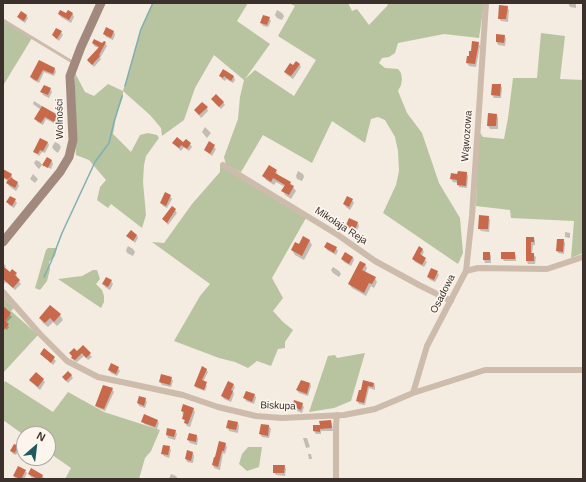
<!DOCTYPE html>
<meta charset="utf-8">
<style>
body{margin:0}
#map{position:relative;width:586px;height:482px;overflow:hidden;background:#f4ebe1;font-family:Helvetica,sans-serif}
canvas{display:block}
.frame{position:absolute;inset:0;border:4px solid #3b302b;pointer-events:none}
.north{position:absolute;left:16px;top:426px;width:40px;height:40px;box-sizing:border-box;background:#fbf5ee;border:1px solid #aea6a0;border-radius:50%;rotate:28deg;font-size:11px;font-weight:700;line-height:16px;text-align:center;color:#3b302b}
.north::after{content:'';display:block;margin:auto;width:14px;height:18px;background:#1f5a5e;clip-path:polygon(50% 0,100% 100%,50% 72%,0 100%)}
</style>
<div id="map">
<canvas width="586" height="482"></canvas>
<div class="frame"></div>
<div class="north">N</div>
</div>
<script>
const ctx = document.querySelector('canvas').getContext('2d');
ctx.lineJoin = 'round';
function paint(path, color) { ctx.fillStyle = color; ctx.fill(path, 'evenodd'); }
const toPath = rows => new Path2D(rows.map(r => 'M' + r).join(''));
function trace(path, color, width, dash) { ctx.strokeStyle = color; ctx.lineWidth = width; ctx.lineCap = dash ? 'butt' : 'round'; ctx.setLineDash(dash || []); ctx.stroke(path); }
function drawText(font, color, halo, rows, align = 'center') {
  ctx.font = font + ' Helvetica,sans-serif'; ctx.lineWidth = 3.5; ctx.setLineDash([]); ctx.textBaseline = 'middle'; ctx.strokeStyle = halo; ctx.fillStyle = color; for (const [text, x, y, turn = 0] of rows) {
    ctx.save(); ctx.translate(x, y); ctx.rotate((+turn || 0) * Math.PI / 180); ctx.textAlign = isNaN(turn) ? turn : align; if (halo) ctx.strokeText(text, 0, 0); ctx.fillText(text, 0, 0); ctx.restore();
  }
}
paint(toPath([
 [152,3,248,3,237,21,270,44,245,79,255,70,294,96,316,60,278,36,295,6,289,3,348,3,352,11,357,9,369,25,388,5,386,3,484,3,479,38,444,34,398,43,395,53,389,57,382,58,379,63,385,68,398,69,401,73,402,79,401,85,398,91,407,113,422,133,439,183,460,218,463,253,458,264,383,213,396,185,399,171,398,151,395,137,385,120,378,117,371,119,365,143,332,121,312,163,263,135,241,172,226,165,224,157,238,119,240,97,244,80,214,55,195,88,184,120,162,136,161,128,150,115,123,91,123,97,116,117,113,134,131,152,140,135,148,133,157,135,159,138,146,156,144,165,143,182,146,215,142,228,111,204,108,208,97,200,100,187,106,180,89,160,76,155,74,125,75,73,85,92,94,96,108,84,123,91,141,28],
 [3,21,32,38,4,84,3,83],
 [541,33,565,36,560,79,583,80,583,253,571,258,574,221,511,218,510,210,476,206,478,130,483,137,504,139,508,118,513,78,537,78],
 [220,166,306,218,272,278,283,298,273,311,283,322,293,330,285,342,285,348,278,349,271,366,257,361,248,368,235,362,219,358,174,341,200,296,210,284,152,242,164,243,192,204,220,172],
 [48,248,57,248,55,256,49,262,50,269,47,281,40,290,35,288,46,250],
 [93,270,97,270,100,279,96,284,102,290,104,296,104,302,101,308,58,279,82,276],
 [3,297,14,308,11,311,38,335,3,373],
 [365,353,351,401,334,408,309,412,328,356,335,355,337,358],
 [5,381,53,412,68,392,104,412,160,430,151,451,145,458,139,479,65,479,71,468,48,452,48,434,24,435,3,420,3,385],
 [248,447,262,447,259,467,247,471,239,464,242,454]
]), '#b8c4a0');
paint(toPath([
 [568,3,576,3,576,8,570,7],
 [507,7,509,10,508,22,501,21,499,18],
 [277,10,282,13,284,16,282,20,277,18,275,15],
 [68,11,73,14,74,17,71,23,61,17,59,14,66,15],
 [27,16,28,18,25,23,20,20,18,17],
 [269,18,271,21,268,27,263,26,261,23],
 [61,32,63,35,59,41,55,38,53,35],
 [114,32,115,35,113,40,106,37,104,34],
 [497,35,504,36,506,39,505,46,498,45,497,42],
 [104,42,107,46,100,58,101,59,94,67,88,60,99,48,94,46,93,43,102,44],
 [478,43,480,46,476,67,469,66,467,63,470,52,472,52],
 [39,62,55,69,56,72,54,76,44,72,39,83,33,80,31,77],
 [299,64,301,67,293,79,287,75,285,72],
 [224,70,234,77,235,80,233,83,226,79,225,81,222,79,220,76],
 [500,85,502,88,501,98,494,98,492,95],
 [50,89,52,92,49,98,43,95,42,92],
 [34,101,57,116,59,119,55,124,46,119,43,125,37,122,36,119,41,110,33,104],
 [214,102,223,102,225,105,221,109],
 [207,108,208,111,201,118,195,110],
 [497,115,498,118,498,129,490,129,488,126],
 [205,127,211,133,207,138,202,132],
 [41,139,48,143,49,145,45,153,42,152,39,156,34,152],
 [55,142,59,144,61,147,58,153,54,150,52,147],
 [173,143,190,144,192,147,189,151,184,147,181,151],
 [210,143,216,149,212,156,205,150],
 [47,159,52,161,53,164,51,169,44,165,44,167,43,165],
 [36,160,40,162,42,165,39,169,36,166,34,163],
 [3,170,11,175,13,178,12,179,18,183,19,186,16,191,9,186,8,184,9,182,3,178],
 [276,171,278,175,290,183,296,191,291,199,285,195,283,191,285,187,276,182,274,185,266,180,264,176],
 [298,171,303,174,304,177,302,181,297,179,296,176],
 [466,173,468,176,467,188,459,187,458,183,453,182,451,179,452,174,458,175],
 [33,174,38,179,35,183,30,179],
 [170,196,172,199,167,208,163,206,161,203],
 [10,197,15,200,17,203,14,208,9,205,7,202],
 [352,200,354,203,350,210,346,207,344,204],
 [175,210,177,213,168,225,163,219],
 [488,217,490,220,489,232,481,231,479,228],
 [358,223,359,226,356,232,349,228,347,225],
 [565,232,570,233,570,238,565,237],
 [137,235,138,238,135,243,128,236],
 [527,238,534,238,535,241,535,245,533,245,532,254,536,257,535,264,528,264,527,261],
 [309,240,312,245,304,260,295,255,292,250],
 [563,240,565,243,564,254,558,253,557,251],
 [128,246,133,249,135,252,133,256,127,253,126,250],
 [325,247,336,248,338,251,336,255,327,250],
 [422,249,424,252,421,257,427,262,424,267,415,262,413,259],
 [484,253,490,253,491,256,491,263,485,263,484,260],
 [514,253,516,256,516,261,504,261,502,258],
 [353,257,354,260,351,266,344,262,342,259],
 [3,263,6,266,4,268,10,274,16,274,17,277,16,278,21,284,15,290,6,282,3,285],
 [365,264,367,268,365,273,375,278,377,282,374,288,371,286,366,296,352,288,349,284],
 [333,267,339,271,341,274,339,277,333,273,331,270],
 [437,272,439,275,435,282,430,280,428,277],
 [111,281,113,284,110,290,105,287,104,284],
 [3,308,12,317,6,323,9,327,7,330,3,327],
 [60,315,63,320,57,326,53,322,48,327,43,323,40,318],
 [83,347,92,357,88,360,84,356,77,362,74,361,72,358],
 [44,349,56,361,53,365,41,354],
 [118,368,120,371,117,376,111,373,109,370],
 [206,369,208,372,203,382,207,386,205,391,197,388,195,386],
 [71,375,73,378,68,383,65,380],
 [171,378,173,381,171,387,162,385,160,382],
 [43,380,45,382,40,390,30,381],
 [364,381,374,383,375,386,375,390,369,388,365,405,359,404,357,401,362,392],
 [310,383,311,386,308,396,299,393,297,390],
 [233,385,235,387,233,391,234,394,231,402,224,399,222,396],
 [112,389,114,392,105,411,98,408,96,406],
 [247,392,255,395,256,398,254,404,246,401,245,398],
 [145,399,147,402,145,408,139,406,138,403],
 [302,404,304,407,302,413,295,410,293,407],
 [193,409,195,412,190,427,187,426,185,423,182,411],
 [157,420,159,423,157,429,144,424,143,421],
 [331,421,332,424,333,431,321,431,321,434,316,434,314,431],
 [238,423,239,426,238,433,229,431,228,428],
 [269,426,271,429,269,438,262,437,260,434],
 [175,431,177,434,175,440,168,438,167,435],
 [197,436,198,439,197,445,190,443,188,440],
 [303,438,307,438,310,447,306,448],
 [225,444,227,447,225,454,223,453,220,470,214,468,213,465,214,458],
 [14,445,21,448,22,451,21,454,18,452,16,455,13,454,11,451],
 [169,447,171,450,169,458,164,456,162,453],
 [193,453,194,456,193,463,187,462,186,459],
 [308,454,311,454,312,459,309,459],
 [284,466,286,469,285,476,276,475,274,472],
 [25,471,27,473,24,479,16,479,14,476],
 [29,474,42,475,44,478,35,479,31,477],
 [171,474,176,476,178,479,169,479]
]), '#0003');
trace(toPath([
 [125,86,141,29,153,3],
 [44,277,51,262,62,233,95,162,109,143,114,122,122,96]
]), '#7fb0b2', 1.5);
paint(toPath([
 [499,5,508,6,506,19,498,19],
 [60,10,66,13,68,10,73,13,69,20,58,14],
 [21,11,27,15,24,21,17,17],
 [263,15,270,17,267,25,260,23],
 [106,27,114,31,111,38,103,34],
 [56,28,62,31,57,39,52,35],
 [496,34,505,35,504,43,496,42],
 [94,39,102,43,104,41,106,42,99,55,100,56,92,65,87,60,99,47,92,43],
 [472,41,479,42,475,64,466,63,467,56,469,56,469,51,471,51],
 [39,60,55,68,53,74,43,70,37,81,30,77],
 [296,61,300,64,291,76,284,72,290,63,293,65],
 [223,69,234,76,231,81,224,76,223,78,219,76],
 [492,84,501,84,500,96,491,95],
 [44,85,51,88,48,95,40,92],
 [216,94,224,102,219,107,211,99],
 [202,102,208,107,199,115,194,110],
 [42,106,58,115,54,122,45,117,41,123,34,119],
 [488,113,497,114,496,126,487,126],
 [177,137,183,142,186,139,191,143,187,149,181,145,182,144,179,148,172,143],
 [40,138,48,142,43,151,40,150,38,154,33,152],
 [209,141,215,145,210,154,204,150],
 [47,157,52,160,48,168,42,165],
 [269,165,277,170,275,173,291,182,290,184,294,186,289,195,281,191,285,185,273,178,271,182,262,176],
 [3,169,12,174,9,180,3,177],
 [458,171,467,172,466,186,457,185,457,180,450,179,451,173,457,174],
 [10,177,18,182,15,188,6,183],
 [165,192,171,195,166,206,160,203],
 [10,196,16,199,12,206,6,202],
 [347,196,353,199,349,207,343,204],
 [172,206,176,209,167,223,162,219],
 [479,215,489,216,488,229,478,229],
 [349,218,358,222,355,230,346,225],
 [131,230,137,235,133,241,126,236],
 [303,236,310,240,302,256,291,250,295,242,299,244],
 [526,237,534,237,534,242,531,242,531,253,534,253,534,261,526,261],
 [557,239,564,239,563,252,556,251],
 [327,242,337,247,334,253,324,247],
 [419,246,423,249,420,254,426,258,422,265,412,259],
 [345,252,353,257,349,264,341,259],
 [483,252,490,252,490,260,483,260],
 [501,252,515,252,515,259,501,259],
 [360,261,366,264,362,270,376,277,372,284,369,283,364,293,348,284],
 [3,266,10,272,12,269,17,273,15,275,20,280,13,288,3,279],
 [431,268,438,271,434,280,427,277],
 [106,277,112,280,108,287,102,284],
 [50,305,61,314,54,322,50,318,45,323,39,318],
 [3,306,11,313,5,321,9,324,3,331],
 [83,345,91,353,86,358,82,353,75,360,71,358,72,356,69,353,74,348,77,351],
 [44,348,55,357,51,363,40,354],
 [111,363,119,367,116,374,108,370],
 [202,366,207,369,202,380,207,382,204,390,194,386],
 [68,371,72,375,66,381,62,377],
 [36,372,44,379,38,387,29,380],
 [161,374,172,377,170,385,159,382],
 [301,380,310,383,307,394,296,390],
 [363,380,374,383,373,387,368,386,364,403,356,401,359,390,361,390],
 [228,381,234,384,231,390,233,391,229,400,221,396],
 [103,385,113,388,104,409,95,406],
 [246,391,255,394,252,402,243,398],
 [139,396,146,398,144,406,137,403],
 [294,400,303,403,301,410,292,407],
 [183,404,194,408,188,424,184,423,185,420,182,419,184,412,181,411],
 [144,414,158,420,155,427,141,422],
 [228,420,238,422,236,430,226,428],
 [331,420,332,428,320,429,320,432,313,431,313,425,320,425,319,421],
 [261,424,269,425,268,436,259,434],
 [167,428,176,430,174,437,166,435],
 [189,433,197,435,196,442,187,440],
 [219,441,226,443,224,451,222,451,218,467,212,465,214,457,215,457],
 [14,444,21,447,19,451,16,450,15,453,10,451],
 [163,445,170,446,168,455,161,454],
 [187,450,193,452,191,461,185,459],
 [273,465,285,465,284,473,273,473],
 [18,466,26,470,21,479,13,476],
 [31,468,43,475,41,479,38,479,28,474]
]), '#c8694b');
trace(toPath([
 [3,20,74,63]
]), '#cdbbac', 3);
trace(toPath([
 [223,165,338,235,375,261,419,285,451,301],
 [466,271,472,216,486,3],
 [3,292,40,334,67,361,98,377,183,395,218,407,256,416,282,418,344,415,375,409,413,393,485,370,583,370],
 [413,393,427,346,466,271,478,268,547,269,583,257],
 [336,479,336,424,337,415]
]), '#cdbbac', 6);
trace(toPath([
 [3,242,60,172,69,157,73,140,70,76,81,47,101,3]
]), '#a18a7d', 9);
drawText('10px', '#3b302b', '#fbf5ee', [
 ["Wolności",60,119,-91],
 ["Wąwozowa",467,136,-86],
 ["Mikołaja Reja",341,226,33],
 ["Osadowa",443,294,-63],
 ["Biskupa",278,406,2]
]);
</script>
